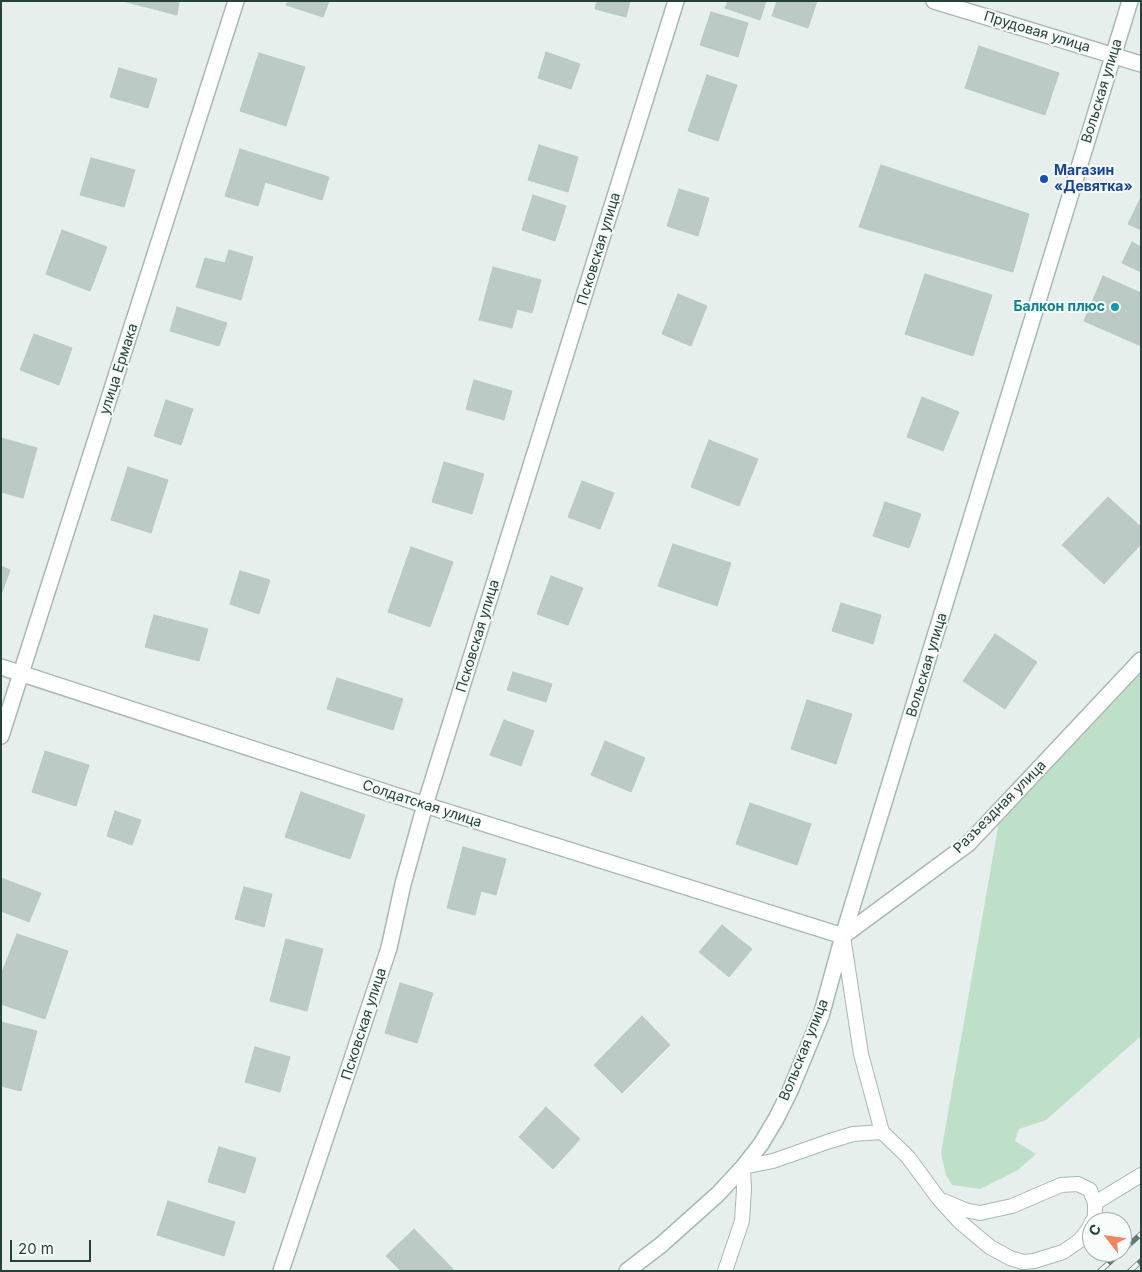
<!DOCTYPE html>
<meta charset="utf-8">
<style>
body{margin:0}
#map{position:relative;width:1142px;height:1272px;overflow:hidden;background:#e6efeb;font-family:Inter,sans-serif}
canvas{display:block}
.frame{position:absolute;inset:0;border:2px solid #24423a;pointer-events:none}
.north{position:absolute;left:1082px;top:1212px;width:50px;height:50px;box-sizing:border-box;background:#f7fbf9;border:1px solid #a3b1ad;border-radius:50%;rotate:300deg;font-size:14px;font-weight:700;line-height:20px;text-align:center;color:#24423a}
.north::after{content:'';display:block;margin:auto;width:18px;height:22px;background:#f4845f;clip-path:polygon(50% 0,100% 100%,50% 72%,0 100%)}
.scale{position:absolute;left:10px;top:1240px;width:81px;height:22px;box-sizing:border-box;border:2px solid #24423a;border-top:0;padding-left:6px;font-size:15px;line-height:18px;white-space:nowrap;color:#24423a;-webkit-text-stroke:4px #f7fbf9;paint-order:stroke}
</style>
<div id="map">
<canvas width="1142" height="1272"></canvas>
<div class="frame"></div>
<div class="north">С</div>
<div class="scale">20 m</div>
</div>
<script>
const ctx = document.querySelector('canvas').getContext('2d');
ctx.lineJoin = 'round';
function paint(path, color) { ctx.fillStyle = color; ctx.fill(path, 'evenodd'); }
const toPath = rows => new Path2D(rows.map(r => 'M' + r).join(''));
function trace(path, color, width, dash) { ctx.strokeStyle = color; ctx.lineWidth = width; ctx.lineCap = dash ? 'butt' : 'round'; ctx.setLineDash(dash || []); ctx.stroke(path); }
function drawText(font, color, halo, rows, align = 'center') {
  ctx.font = font + ' Inter,sans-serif'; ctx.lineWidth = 4; ctx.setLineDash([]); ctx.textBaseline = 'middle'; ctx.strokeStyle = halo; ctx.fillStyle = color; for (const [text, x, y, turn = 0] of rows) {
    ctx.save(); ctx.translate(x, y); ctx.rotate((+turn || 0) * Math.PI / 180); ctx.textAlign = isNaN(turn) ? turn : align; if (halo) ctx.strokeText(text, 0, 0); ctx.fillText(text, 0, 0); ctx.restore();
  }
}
paint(toPath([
 [1141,651,1141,1036,1046,1120,1019,1129,1015,1141,1036,1154,1018,1170,980,1189,952,1185,946,1175,941,1153,1004,793]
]), '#bfe0c8');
const building = toPath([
 [123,1,179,1,177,15,123,1],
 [288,1,329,1,323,17,286,5,288,1],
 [597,1,630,1,626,17,595,9,597,1],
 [728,1,766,1,760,20,725,8,728,1],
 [777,1,817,1,808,28,772,16,777,1],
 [711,12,748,23,738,57,700,45,711,12],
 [979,46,1059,73,1045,115,965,88,979,46],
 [546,52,580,64,571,89,538,78,546,52],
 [259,53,305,67,286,126,240,111,259,53],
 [119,68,157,79,148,108,110,97,119,68],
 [707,75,737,85,718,141,688,131,707,75],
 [539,145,578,157,568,192,528,180,539,145],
 [240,149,329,177,322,200,265,182,258,206,225,196,240,149],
 [91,158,135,170,124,207,80,195,91,158],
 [881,165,1029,214,1013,272,859,227,881,165],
 [679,189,709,198,698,236,667,226,679,189],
 [533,195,566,206,555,241,522,230,533,195],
 [1141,197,1141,230,1128,224,1141,197],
 [62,230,107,247,90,291,46,274,62,230],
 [1132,242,1141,247,1141,272,1122,263,1132,242],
 [229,250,253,257,241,300,196,287,205,258,225,263,229,250],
 [493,267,541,280,532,313,517,309,512,328,479,320,493,267],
 [925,274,992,295,973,356,905,334,925,274],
 [1103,276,1141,293,1141,346,1084,321,1103,276],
 [678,294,707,306,691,346,662,334,678,294],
 [177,307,227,323,219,346,170,331,177,307],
 [34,334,72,348,59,385,20,370,34,334],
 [474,380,512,391,504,420,466,409,474,380],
 [922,397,959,412,943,451,907,437,922,397],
 [166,400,193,409,181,445,154,436,166,400],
 [1,438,37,448,23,498,1,492,1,438],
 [709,440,758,459,739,506,691,487,709,440],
 [444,462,484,474,472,514,432,502,444,462],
 [128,467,168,480,151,533,111,520,128,467],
 [582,481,614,493,600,529,568,517,582,481],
 [1108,497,1141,527,1141,544,1104,584,1062,545,1108,497],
 [885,502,921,514,909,548,873,536,885,502],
 [673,544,731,563,717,606,658,586,673,544],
 [411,547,453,562,430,627,388,612,411,547],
 [1,566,10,570,1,595,1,566],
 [240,571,270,580,259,614,230,604,240,571],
 [551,576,583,588,568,625,537,614,551,576],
 [841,603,881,615,873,644,832,631,841,603],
 [154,615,208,629,199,661,145,647,154,615],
 [995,634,1037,662,1005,709,963,681,995,634],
 [513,672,552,684,546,702,507,690,513,672],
 [337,678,403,699,393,730,327,709,337,678],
 [807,700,852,714,836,764,791,749,807,700],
 [504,720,534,731,521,766,490,755,504,720],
 [605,741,645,758,631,792,591,775,605,741],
 [45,751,89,765,76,806,32,792,45,751],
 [301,792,365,815,350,859,285,837,301,792],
 [750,803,811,824,797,865,736,844,750,803],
 [115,811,141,820,132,845,107,836,115,811],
 [463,847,506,859,496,895,481,891,475,915,447,908,463,847],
 [1,878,41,893,29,922,1,911,1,878],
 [244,887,272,894,264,927,235,919,244,887],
 [722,925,752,949,729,977,699,952,722,925],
 [17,934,68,951,45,1019,1,1004,1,975,17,934],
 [286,939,323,949,307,1011,270,1001,286,939],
 [400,983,433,993,417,1043,385,1033,400,983],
 [642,1016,670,1045,622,1093,594,1065,642,1016],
 [1,1022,37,1031,21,1091,1,1086,1,1022],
 [255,1047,290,1057,280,1092,245,1082,255,1047],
 [546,1107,580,1139,553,1169,519,1137,546,1107],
 [219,1147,256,1158,245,1193,208,1182,219,1147],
 [168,1201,235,1222,224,1256,157,1235,168,1201],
 [414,1229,453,1269,452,1271,401,1271,386,1256,414,1229]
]);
paint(building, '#bbcac4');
trace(building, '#b8c9c2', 1);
const lane = toPath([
 [843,936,861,1054,882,1132,908,1157,939,1199,960,1222,990,1247,1010,1258,1023,1262,1034,1261,1063,1252,1079,1241,1088,1230,1092,1222],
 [944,1201,965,1210,980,1213,1012,1206,1061,1185,1078,1184,1090,1190,1095,1203,1095,1217,1092,1222],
 [1095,1203,1141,1175],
 [725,1271,742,1221,744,1189,743,1167,773,1161,830,1141,853,1134,882,1132]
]);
const street = toPath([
 [934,1,1141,64],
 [1,667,425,805,843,936,968,844,1141,660],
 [1,736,236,1],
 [281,1271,389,948,403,884,425,805,676,1]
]);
const secondary = toPath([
 [627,1271,661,1245,718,1194,743,1167,761,1144,776,1119,790,1091,821,1016,843,936,1130,1]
]);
trace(lane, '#a8b8b2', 16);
trace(street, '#a8b8b2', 18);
trace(secondary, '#a4bbb3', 18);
trace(lane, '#fff', 14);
trace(street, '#fff', 15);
trace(secondary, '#fff', 15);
const rail = toPath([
 [1122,1251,1141,1234],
 [1100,1271,1121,1252],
 [1130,1271,1141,1261]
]);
trace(rail, '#5f7d75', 5.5);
trace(rail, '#f7fbf9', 4, [11]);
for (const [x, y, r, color] of [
 [1044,179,5,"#1a4fb4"],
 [1115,307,5,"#0f9aa8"]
]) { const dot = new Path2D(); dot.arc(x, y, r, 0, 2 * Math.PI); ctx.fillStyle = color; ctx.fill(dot); trace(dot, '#f7fbf9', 2); }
drawText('14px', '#24423a', '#f7fbf9', [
 ["Прудовая улица",1037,32,17],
 ["Вольская улица",1102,91,-73],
 ["Псковская улица",599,249,-73],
 ["улица Ермака",119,369,-72],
 ["Псковская улица",478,636,-73],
 ["Вольская улица",927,665,-73],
 ["Солдатская улица",422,804,18],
 ["Разъездная улица",1000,807,-45],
 ["Псковская улица",364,1024,-72],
 ["Вольская улица",804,1050,-68]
]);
drawText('bold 14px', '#164399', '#f7fbf9', [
 ["Магазин",1054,171],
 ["«Девятка»",1054,187]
], 'left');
drawText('bold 14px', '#0d838f', '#f7fbf9', [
 ["Балкон плюс",1105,307]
], 'right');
</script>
